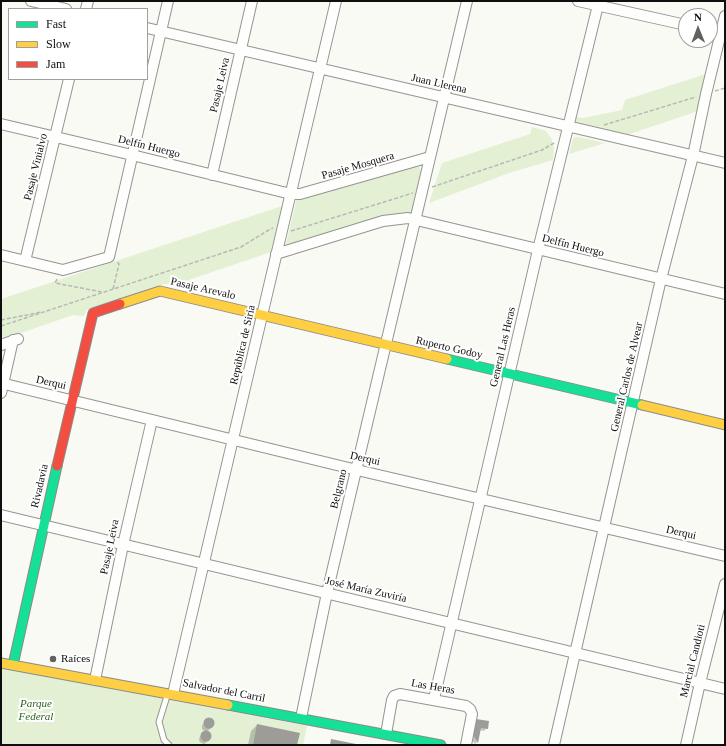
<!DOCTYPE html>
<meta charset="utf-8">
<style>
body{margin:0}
#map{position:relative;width:726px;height:746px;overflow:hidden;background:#fafaf4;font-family:"Times New Roman",serif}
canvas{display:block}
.frame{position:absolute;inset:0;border:2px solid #0e0e0e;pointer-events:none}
.legend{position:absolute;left:8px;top:8px;width:140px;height:72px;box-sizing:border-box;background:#fff;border:1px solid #9f9f9f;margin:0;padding:5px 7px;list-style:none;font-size:12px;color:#0e0e0e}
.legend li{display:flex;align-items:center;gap:8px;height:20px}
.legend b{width:20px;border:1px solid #9f9f9f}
.north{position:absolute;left:678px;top:8px;width:40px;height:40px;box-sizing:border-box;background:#fff;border:1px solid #9f9f9f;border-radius:50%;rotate:359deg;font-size:11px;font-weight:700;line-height:16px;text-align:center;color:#0e0e0e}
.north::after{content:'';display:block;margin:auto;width:14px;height:18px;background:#61615e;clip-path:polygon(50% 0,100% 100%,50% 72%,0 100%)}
</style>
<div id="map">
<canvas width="726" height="746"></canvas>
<div class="frame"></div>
<ul class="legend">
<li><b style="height:5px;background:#16e098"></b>Fast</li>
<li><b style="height:5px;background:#ffcf43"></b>Slow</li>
<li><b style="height:5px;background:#f24e42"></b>Jam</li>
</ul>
<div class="north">N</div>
</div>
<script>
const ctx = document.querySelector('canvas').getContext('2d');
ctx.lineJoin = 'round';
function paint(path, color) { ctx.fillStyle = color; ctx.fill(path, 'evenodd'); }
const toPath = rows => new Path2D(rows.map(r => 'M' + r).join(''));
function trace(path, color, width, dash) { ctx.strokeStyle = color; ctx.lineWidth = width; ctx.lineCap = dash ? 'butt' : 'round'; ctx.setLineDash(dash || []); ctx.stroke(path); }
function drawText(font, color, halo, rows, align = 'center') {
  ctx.font = font + ' "Times New Roman",serif'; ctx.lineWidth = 4; ctx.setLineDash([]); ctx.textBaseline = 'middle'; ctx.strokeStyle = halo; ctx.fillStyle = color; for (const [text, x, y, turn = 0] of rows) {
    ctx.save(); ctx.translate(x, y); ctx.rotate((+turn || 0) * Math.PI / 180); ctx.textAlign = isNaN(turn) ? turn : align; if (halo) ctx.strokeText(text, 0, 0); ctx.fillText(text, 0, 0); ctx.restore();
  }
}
paint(toPath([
 [706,74,698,111,627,135,580,124,575,122,576,117,583,118,622,110,625,100],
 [532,127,546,131,551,138,554,148,553,160,509,173,429,203,442,163,530,134],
 [575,137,579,137,605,143,569,154,573,139],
 [417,165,420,168,421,172,411,215,285,248,297,198],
 [282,206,271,252,174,285,164,284,86,310,84,316,73,315,1,340,1,299],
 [1,668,307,726,303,745,1,745]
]), '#e3f0d4');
paint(toPath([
 [208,719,213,721,214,724,207,732,211,735,210,739,204,744,200,742,199,740,200,736,206,732,202,729,202,725],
 [474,723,487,728,484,731,479,730,477,742,475,744,471,739],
 [257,725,296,745,248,745,251,731]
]), '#0003');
paint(toPath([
 '203.5 723a5.5 5.5 0 1 1 11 0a5.5 5.5 0 1 1-11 0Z',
 [476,719,489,721,488,729,481,728,478,743,473,735],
 [257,724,300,733,297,745,253,745],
 '200.5 736a5.5 5.5 0 1 1 11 0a5.5 5.5 0 1 1-11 0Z',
 [331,739,356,744,356,745,330,745]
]), '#9e9c99');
const lane = toPath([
 [167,696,159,722,164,740,169,745]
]);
const street = toPath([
 [31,1,66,9],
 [578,1,686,25],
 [86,9,88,1],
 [147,28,725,163],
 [710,30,725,33],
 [1,124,132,155,291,194,300,194,430,157],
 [212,175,252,1],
 [276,254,383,221,408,218,725,294],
 [1,255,63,270,109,257,168,1],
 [25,261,69,79],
 [1,345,18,339],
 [1,383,357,470,725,556],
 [1,393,13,340],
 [1,515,725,689],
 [95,680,123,545,152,420],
 [173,694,336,1],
 [434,699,538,250,599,1],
 [301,718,327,593,467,1],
 [386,734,392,700,394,696,400,694,466,706,470,709,472,714,466,745],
 [554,745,661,279,693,156,706,94,725,16],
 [686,745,700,683,725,584]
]);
const fast = toPath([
 [447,359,642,405],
 [13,665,57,466],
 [228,705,441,745]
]);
const slow = toPath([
 [120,304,160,291,447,359],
 [642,405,725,425],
 [1,663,228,705]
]);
const jam = toPath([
 [57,466,93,313,120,304]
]);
trace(lane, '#949492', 7);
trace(street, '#949492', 12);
trace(fast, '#8b8b88', 11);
trace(slow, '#8b8b88', 11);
trace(jam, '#8b8b88', 11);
trace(toPath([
 [715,91,725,88],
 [604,125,696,97],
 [432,187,542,150,554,143],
 [291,231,413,193],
 [57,279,55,283,102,292],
 [113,289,119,264,116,261],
 [1,320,42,312],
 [1,326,241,247,267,231,273,228]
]), '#b8b8b7', 1.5, [4, 2]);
trace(lane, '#fefefd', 5);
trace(street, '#fefefd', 10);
trace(fast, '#16e098', 9);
trace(slow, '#ffcf43', 9);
trace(jam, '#f24e42', 9);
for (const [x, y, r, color] of [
 [53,659,4,"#61615e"]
]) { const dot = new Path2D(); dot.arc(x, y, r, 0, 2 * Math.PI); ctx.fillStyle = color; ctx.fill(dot); trace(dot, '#fff', 1.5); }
drawText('11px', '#0e0e0e', '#fff', [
 ["Juan Llerena",439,84,13],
 ["Pasaje Leiva",220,85,-77],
 ["Delfín Huergo",149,147,14],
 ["Pasaje Mosquera",358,166,-16],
 ["Pasaje Vinialvo",36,167,-76],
 ["Delfín Huergo",573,246,14],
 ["Pasaje Arevalo",203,289,13],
 ["República de Siria",243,345,-77],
 ["General Las Heras",503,347,-77],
 ["Ruperto Godoy",449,348,13],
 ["General Carlos de Alvear",627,377,-77],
 ["Derqui",51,383,13],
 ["Derqui",365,459,13],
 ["Rivadavia",40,486,-77],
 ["Belgrano",339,489,-76],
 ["Derqui",681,533,13],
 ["Pasaje Leiva",110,547,-78],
 ["José María Zuviría",366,590,13],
 ["Marcial Candioti",693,661,-76],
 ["Las Heras",433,687,10],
 ["Salvador del Carril",224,691,11]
]);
drawText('11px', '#0e0e0e', '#fff', [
 ["Raíces",61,659]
], 'left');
drawText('italic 11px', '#2c6321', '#fff', [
 ["Parque",36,704],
 ["Federal",36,717]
]);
</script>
